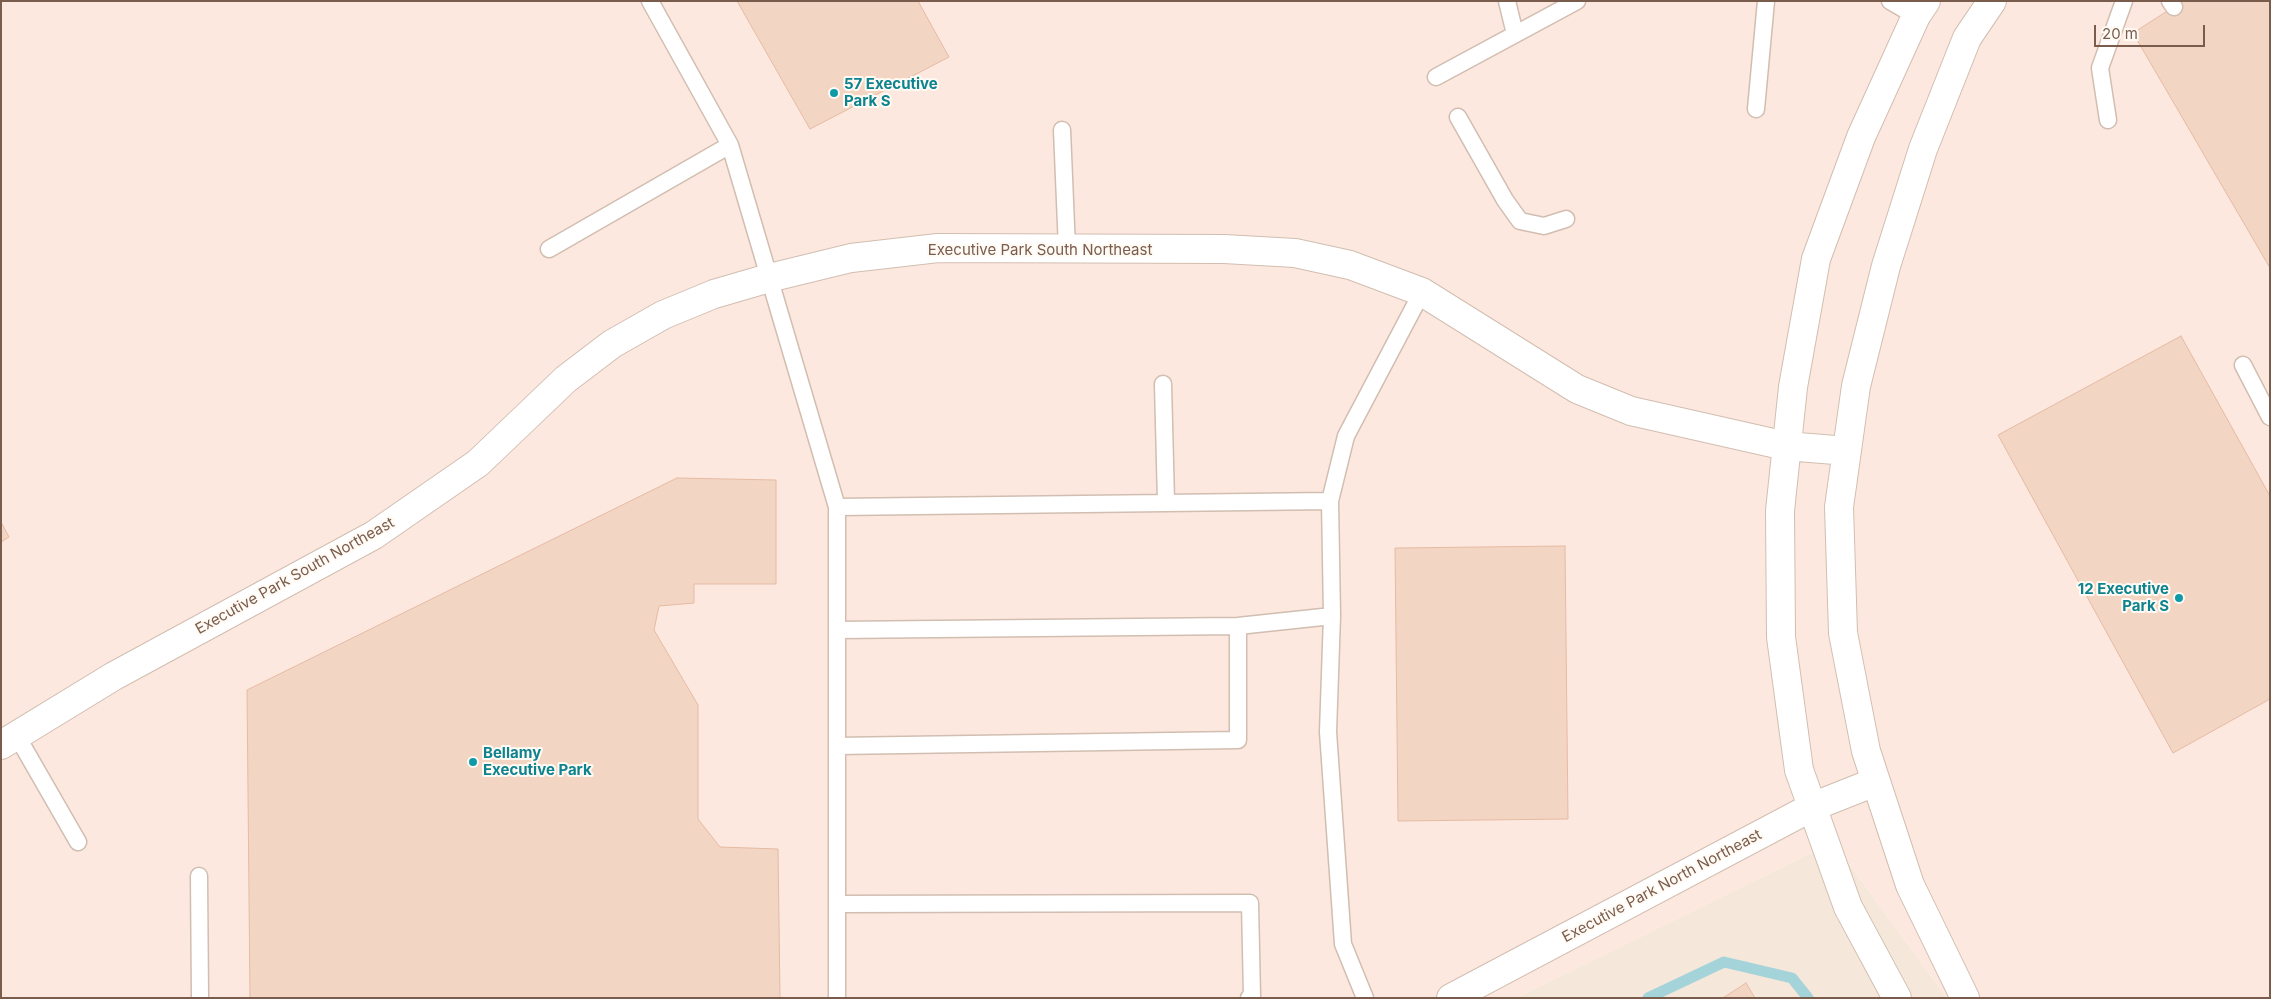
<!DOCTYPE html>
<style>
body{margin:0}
#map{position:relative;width:2271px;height:999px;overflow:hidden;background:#fdf6ec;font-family:Inter,sans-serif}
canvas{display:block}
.frame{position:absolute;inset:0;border:2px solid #7a5c4d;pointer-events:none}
.scale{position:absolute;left:2094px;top:25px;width:111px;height:22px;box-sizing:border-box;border:2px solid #7a5c4d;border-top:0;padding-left:6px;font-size:15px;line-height:18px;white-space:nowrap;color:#7a5c4d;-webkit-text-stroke:4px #fffaf3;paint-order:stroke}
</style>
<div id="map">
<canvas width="2271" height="999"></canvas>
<div class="frame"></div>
<div class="scale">20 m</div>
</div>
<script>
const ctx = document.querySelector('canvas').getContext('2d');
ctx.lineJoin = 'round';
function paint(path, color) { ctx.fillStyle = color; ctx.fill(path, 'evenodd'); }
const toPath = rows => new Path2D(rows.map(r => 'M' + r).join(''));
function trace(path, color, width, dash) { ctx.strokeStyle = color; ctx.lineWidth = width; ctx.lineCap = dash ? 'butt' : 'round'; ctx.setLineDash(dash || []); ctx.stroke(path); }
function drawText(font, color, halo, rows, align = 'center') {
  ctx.font = font + ' Inter,sans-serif'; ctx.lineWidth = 4; ctx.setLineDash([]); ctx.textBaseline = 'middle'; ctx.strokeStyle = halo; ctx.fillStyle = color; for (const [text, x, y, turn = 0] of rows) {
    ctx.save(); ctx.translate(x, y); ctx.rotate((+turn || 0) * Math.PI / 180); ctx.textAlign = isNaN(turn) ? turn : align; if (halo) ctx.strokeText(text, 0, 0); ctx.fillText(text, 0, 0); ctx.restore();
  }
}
paint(toPath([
 [1833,842,1947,998,1516,998]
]), '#f5e8da');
paint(toPath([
 [1,1,2270,1,2270,998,1947,998,1833,842,1516,998,1,998]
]), '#fde8e0');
trace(toPath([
 [1648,998,1724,962,1792,978,1808,998]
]), '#a5d3da', 11);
const building = toPath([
 [737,1,918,1,949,57,810,129,737,1],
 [2183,1,2270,1,2270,268,2133,33,2183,1],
 [2181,336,2270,496,2270,699,2173,753,1998,435,2181,336],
 [677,478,776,480,776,584,694,584,694,603,659,606,654,630,698,705,698,819,720,847,778,849,780,998,250,998,247,690,677,478],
 [1,522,9,537,1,542,1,522],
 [1565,546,1568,819,1398,821,1395,548,1565,546],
 [1746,983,1755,998,1723,998,1746,983]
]);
paint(building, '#f3d5c3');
trace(building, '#e6bba3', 1);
const lane = toPath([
 [650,1,730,145,837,507,837,998],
 [1507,1,1515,34],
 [1890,1,1916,16],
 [2170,1,2174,7],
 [1436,77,1577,1],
 [1756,109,1766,1],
 [1458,117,1505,200,1520,221,1544,226,1566,219],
 [2108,120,2100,68,2124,1],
 [1062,130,1067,249],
 [549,249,730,145],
 [2243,365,2270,417],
 [1163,384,1166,502],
 [837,507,1330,501],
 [837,630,1238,626,1332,616],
 [17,736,78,842],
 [837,746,1238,740,1238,626],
 [199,876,200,998],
 [837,904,1250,903,1252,996,1249,998],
 [1365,998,1343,944,1328,732,1332,616,1330,501,1346,436,1422,292]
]);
const street = toPath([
 [1,745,114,676,374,535,478,463,566,379,612,344,663,315,714,294,769,278,851,258,938,248,1224,249,1295,253,1350,265,1422,292,1577,389,1631,411,1786,446,1847,451],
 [1451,998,1812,807,1875,782],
 [1897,998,1848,907,1799,770,1781,637,1780,511,1793,387,1816,259,1861,137,1916,16,1926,1],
 [1965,998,1910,885,1866,751,1843,633,1839,507,1856,386,1886,266,1923,149,1967,38,1992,1]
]);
trace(lane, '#d1beb0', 19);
trace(street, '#d1beb0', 30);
trace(lane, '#fff', 16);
trace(street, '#fff', 28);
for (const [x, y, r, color] of [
 [834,93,5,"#0f9aa8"],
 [2179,598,5,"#0f9aa8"],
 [473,762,5,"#0f9aa8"]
]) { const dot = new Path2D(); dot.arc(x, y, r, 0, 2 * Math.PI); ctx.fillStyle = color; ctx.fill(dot); trace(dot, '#fffaf3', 2); }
drawText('bold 15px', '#0d838f', '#fffaf3', [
 ["57 Executive",844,84],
 ["Park S",844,101],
 ["12 Executive",2169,589,"right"],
 ["Park S",2169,606,"right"],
 ["Bellamy",483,753],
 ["Executive Park",483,770]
], 'left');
drawText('15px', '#7a5c4d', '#fffaf3', [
 ["Executive Park South Northeast",1040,250],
 ["Executive Park South Northeast",295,576,-29],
 ["Executive Park North Northeast",1662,886,-28]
]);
</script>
